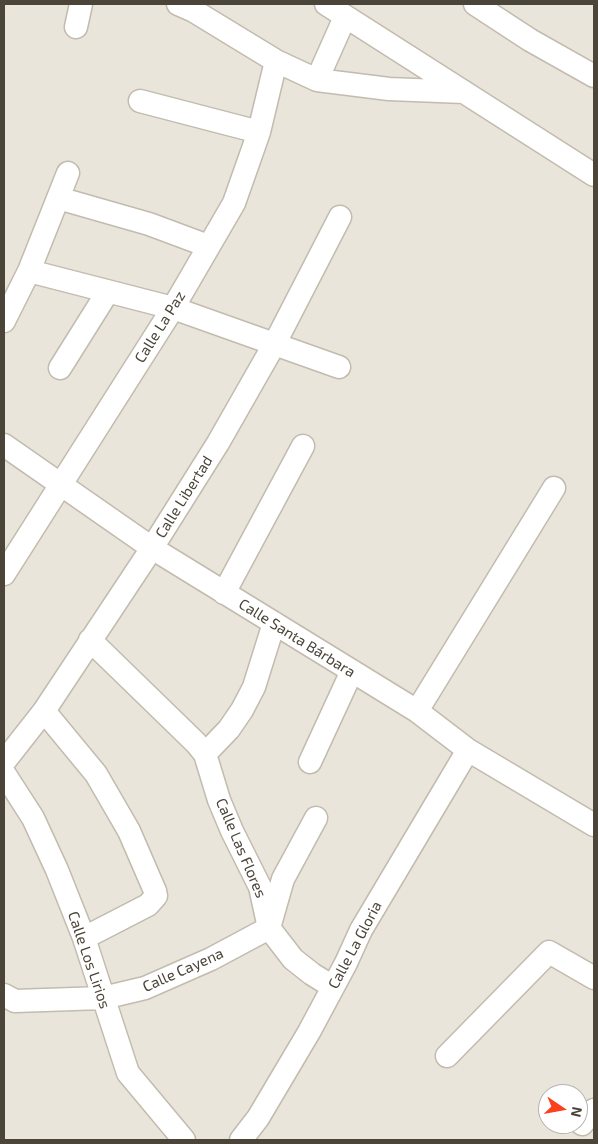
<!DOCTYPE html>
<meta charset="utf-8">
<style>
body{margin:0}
#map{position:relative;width:598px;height:1144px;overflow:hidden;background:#f6f3ec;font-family:"Exo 2",sans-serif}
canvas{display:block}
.frame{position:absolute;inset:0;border:5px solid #4b4439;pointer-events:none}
.north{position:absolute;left:538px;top:1084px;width:50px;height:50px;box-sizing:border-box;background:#fff;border:1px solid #b7b4b0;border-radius:50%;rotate:102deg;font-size:14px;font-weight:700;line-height:20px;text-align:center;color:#4b4439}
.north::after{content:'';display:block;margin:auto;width:18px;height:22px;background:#fc3f1d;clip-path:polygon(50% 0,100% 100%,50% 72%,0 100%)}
</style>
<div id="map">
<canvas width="598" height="1144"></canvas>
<div class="frame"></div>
<div class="north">N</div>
</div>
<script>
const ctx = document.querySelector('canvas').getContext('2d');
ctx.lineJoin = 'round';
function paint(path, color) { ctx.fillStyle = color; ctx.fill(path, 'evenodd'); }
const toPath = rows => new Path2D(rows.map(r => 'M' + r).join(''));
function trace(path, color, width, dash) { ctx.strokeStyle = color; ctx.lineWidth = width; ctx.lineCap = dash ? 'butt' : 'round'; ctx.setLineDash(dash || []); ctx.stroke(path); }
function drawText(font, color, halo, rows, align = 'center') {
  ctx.font = font + ' "Exo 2",sans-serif'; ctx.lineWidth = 5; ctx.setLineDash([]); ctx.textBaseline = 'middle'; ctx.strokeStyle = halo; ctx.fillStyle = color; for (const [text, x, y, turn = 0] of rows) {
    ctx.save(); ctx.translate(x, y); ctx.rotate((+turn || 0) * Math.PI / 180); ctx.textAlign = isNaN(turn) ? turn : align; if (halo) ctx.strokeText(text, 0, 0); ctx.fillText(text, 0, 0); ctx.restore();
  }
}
paint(toPath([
 [4,4,594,4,594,1140,4,1140],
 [548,1094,578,1094,578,1124,548,1124]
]), '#eae5da');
const street = toPath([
 [178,4,194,11,276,61,317,80,389,89,464,92],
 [326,4,594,175],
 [475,4,530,40,594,76],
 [76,27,81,4],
 [317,80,345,17],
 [140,101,259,132],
 [58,198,149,224,208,246],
 [29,271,173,308,339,367],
 [4,321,29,271,68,173],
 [60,368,107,293],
 [4,445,152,548,417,711,468,750,594,825],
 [4,574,173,308,234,203,259,132,276,61],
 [224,593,303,446],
 [90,640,196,743,205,754,219,800,232,831,260,887,269,928,293,959,312,974,333,987],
 [44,711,96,774,129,831,155,891,156,896,148,905,84,938],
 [417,711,554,488],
 [205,754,229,729,242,710,254,687,274,623],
 [4,762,44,711,152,548,218,443,275,343,340,217],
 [310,762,352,671],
 [4,773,33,818,57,870,84,938,128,1073,184,1140],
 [4,995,15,1001,103,998,145,988,211,959,269,928,283,879,316,818],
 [447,1056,549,952,594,978],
 [582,1124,594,1110],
 [241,1140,258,1118,309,1032,346,963,361,930,468,750]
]);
trace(street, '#c2bbae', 25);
trace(street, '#fff', 22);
drawText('15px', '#4b4439', '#fff', [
 ["Calle La Paz",160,327,-58],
 ["Calle Libertad",184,497,-58],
 ["Calle Santa Bárbara",297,638,32],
 ["Calle Las Flores",241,848,67],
 ["Calle La Gloria",355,945,-62],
 ["Calle Los Lirios",89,960,71],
 ["Calle Cayena",183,970,-24]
]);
</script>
